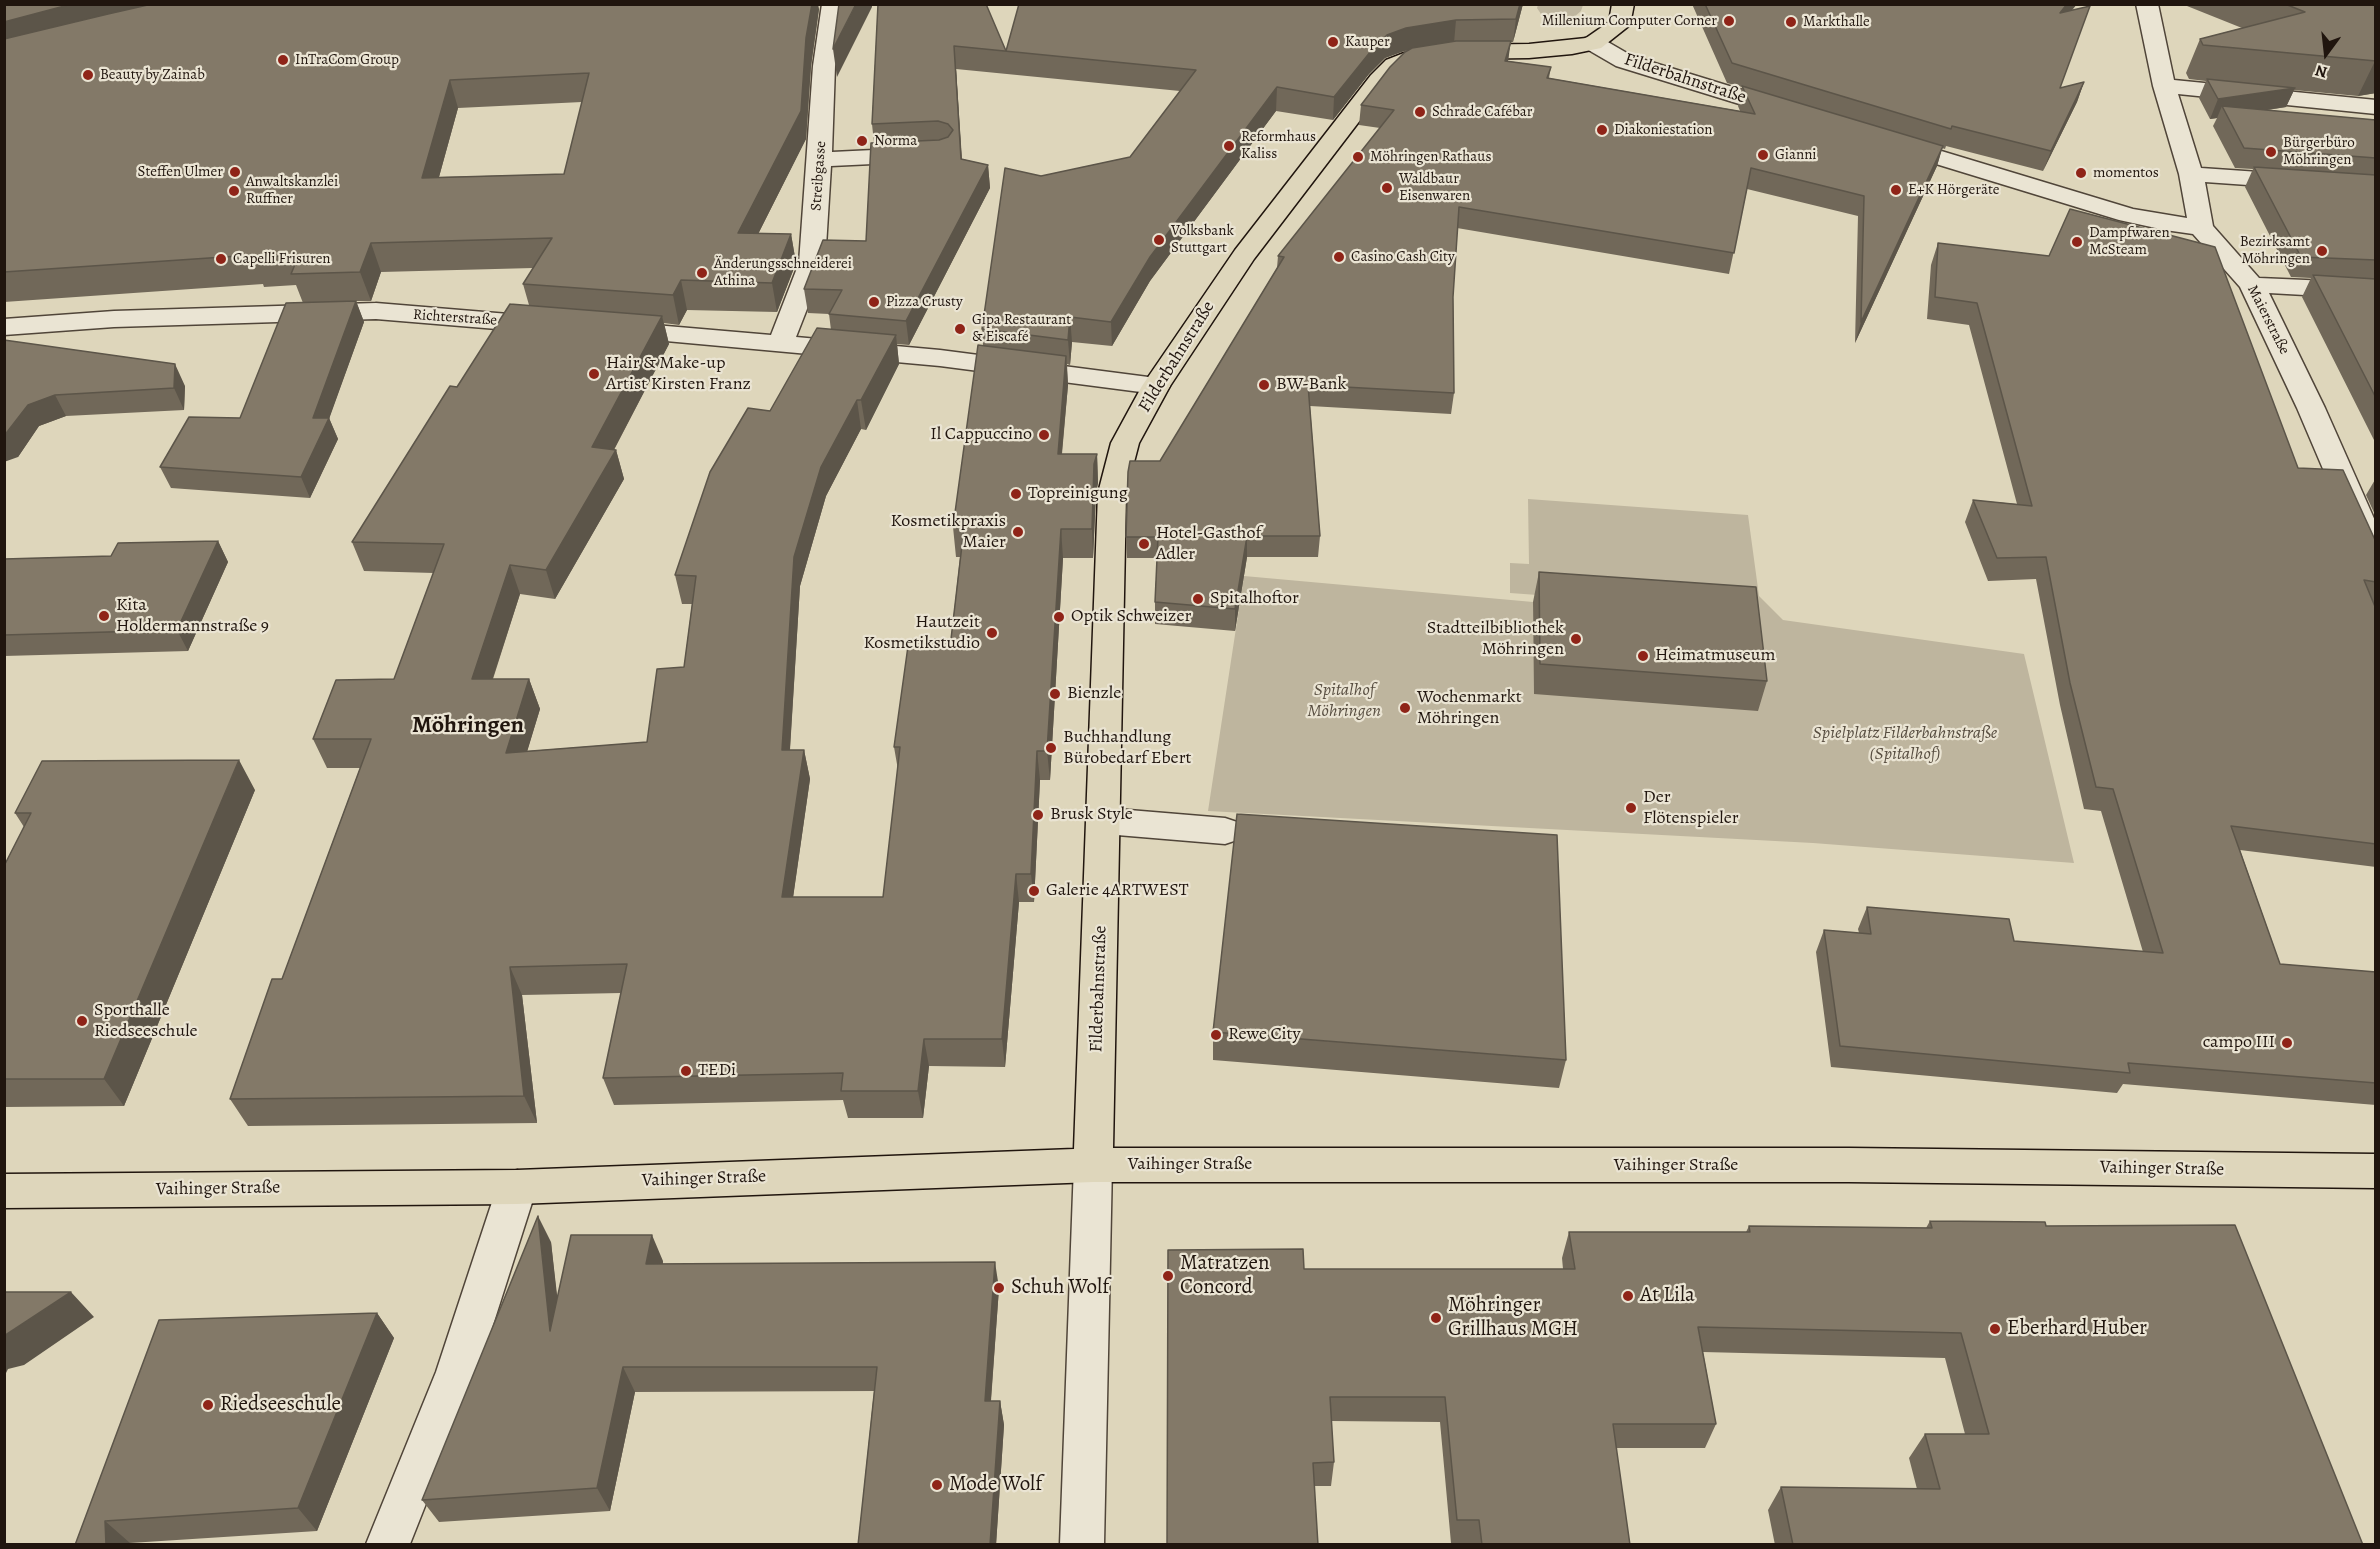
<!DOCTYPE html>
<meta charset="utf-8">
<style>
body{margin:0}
#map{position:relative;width:2380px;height:1549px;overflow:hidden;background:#ded6bb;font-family:Alegreya,serif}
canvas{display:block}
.frame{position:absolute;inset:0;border:6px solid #20150e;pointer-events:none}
.north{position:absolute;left:2296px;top:24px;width:60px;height:60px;-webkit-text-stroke:4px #eae4d3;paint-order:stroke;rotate:195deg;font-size:16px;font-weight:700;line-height:24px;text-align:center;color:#20150e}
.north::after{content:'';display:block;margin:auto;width:21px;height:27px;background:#20150e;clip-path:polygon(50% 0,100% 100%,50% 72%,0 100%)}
</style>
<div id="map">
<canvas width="2380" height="1549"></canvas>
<div class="frame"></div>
<div class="north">N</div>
</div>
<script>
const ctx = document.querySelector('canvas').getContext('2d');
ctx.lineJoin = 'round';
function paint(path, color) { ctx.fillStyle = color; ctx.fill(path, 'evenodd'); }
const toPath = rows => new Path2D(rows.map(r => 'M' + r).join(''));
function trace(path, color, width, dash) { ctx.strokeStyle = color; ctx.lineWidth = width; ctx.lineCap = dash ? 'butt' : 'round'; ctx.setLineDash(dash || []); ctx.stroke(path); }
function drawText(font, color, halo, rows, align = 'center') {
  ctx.font = font + ' Alegreya,serif'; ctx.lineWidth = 4.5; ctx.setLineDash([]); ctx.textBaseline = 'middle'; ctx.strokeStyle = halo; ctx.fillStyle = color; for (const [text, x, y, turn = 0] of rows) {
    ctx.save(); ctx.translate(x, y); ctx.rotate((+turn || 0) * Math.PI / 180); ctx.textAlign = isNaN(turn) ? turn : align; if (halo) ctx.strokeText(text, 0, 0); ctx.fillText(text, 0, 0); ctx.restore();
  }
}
paint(toPath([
 [1538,5,1538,4,1583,5,1581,11,1573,18,1561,20,1547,19,1541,14,1537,8],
 [1528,499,1748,515,1759,596,1783,620,2024,654,2074,863,1813,843,1208,811,1244,576,1533,602,1535,694,1746,610,1510,593,1510,563,1529,564]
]), '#beb59e');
const minor = toPath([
 [822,4,844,4,835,66,832,152,915,148,923,150,927,155,923,160,915,162,831,166,825,263,796,337,940,350,1156,378,1166,380,1170,386,1166,392,1156,394,940,366,611,336,607,330,611,324,620,322,771,335,799,263,813,66,822,4],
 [2136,4,2158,4,2174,80,2376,100,2376,114,2178,94,2201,168,2376,180,2376,194,2205,182,2213,226,2259,278,2376,283,2376,299,2269,293,2325,408,2376,523,2376,568,2365,565,2361,558,2297,408,2240,287,2193,234,2165,230,2119,220,1887,149,1883,144,1887,139,1895,137,2133,209,2187,218,2179,174,2153,86,2136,4],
 [1593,36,1601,38,1632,56,1791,105,1794,110,1791,115,1783,117,1775,115,1616,66,1585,48,1582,43,1585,38,1593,36],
 [376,303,545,317,554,319,558,325,554,331,545,333,376,319,114,327,4,335,4,319,114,311,376,303],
 [1105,808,1225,818,1237,822,1242,831,1237,840,1225,844,1105,834,1093,830,1088,821,1093,812,1105,808],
 [1093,1148,1107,1153,1112,1165,1104,1544,1060,1544,1074,1165,1079,1153,1093,1148],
 [517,1170,531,1175,537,1187,478,1372,410,1544,366,1544,436,1372,497,1187,503,1175,517,1170]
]);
const major = toPath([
 [1612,4,1634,4,1630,25,1601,48,1572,54,1529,58,1454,59,1410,66,1402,70,1387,85,1254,259,1170,386,1139,443,1126,493,1113,1148,1849,1148,2376,1154,2376,1188,1849,1182,1093,1182,517,1204,4,1208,4,1174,517,1170,1074,1149,1098,493,1111,443,1142,386,1235,250,1371,75,1386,60,1404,53,1454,45,1529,44,1586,38,1609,22,1612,4]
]);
trace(minor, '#504539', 3);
trace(major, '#20150e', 3);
paint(minor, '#eae4d3');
paint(major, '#ded6bb');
paint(toPath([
 [4,4,819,9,811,66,806,139,758,234,791,234,796,263,777,312,687,310,679,325,664,323,669,344,614,450,616,450,624,479,555,599,520,594,493,679,529,679,540,709,527,751,647,742,684,667,692,604,682,604,675,575,770,411,831,330,829,314,808,313,804,289,866,241,874,143,872,124,878,4,1006,51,1019,4,1523,4,1513,42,1510,42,1508,61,1551,67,1549,78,1740,111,1738,106,1742,87,1727,83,1692,4,2077,4,2072,10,2060,88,2084,82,2077,102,2043,171,1946,146,1945,149,1942,148,1937,166,1855,343,1858,216,1747,189,1729,274,1457,228,1453,297,1454,393,1451,414,1310,406,1320,536,1318,557,1247,557,1235,631,1155,624,1155,602,1157,558,1127,558,1126,537,1160,461,1277,268,1278,256,1380,128,1359,125,1361,105,1409,50,1404,51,1385,58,1369,74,1333,120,1276,111,1150,281,1112,346,1072,342,1070,365,1067,364,1068,385,1062,454,1097,454,1098,483,1096,493,1093,558,1063,558,1050,780,1040,780,1034,902,1019,902,1005,1067,929,1066,923,1118,848,1118,843,1100,614,1105,603,1078,621,993,522,995,537,1123,248,1126,230,1099,282,979,360,768,327,768,313,739,394,679,434,573,364,571,352,542,457,387,529,305,523,284,533,268,381,272,371,301,356,301,364,322,329,418,338,439,310,498,171,488,160,467,240,418,303,303,296,285,264,287,263,284,4,302],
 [956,69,1180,91,1130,157,1041,176,982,329,983,345,953,527,956,557,960,557,951,639,894,747,898,770,883,897,793,897,810,779,804,750,790,750,800,586,826,496,861,429,866,430,899,364,897,344,909,345,990,188,988,165,962,159],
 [582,102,564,174,439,177,458,108],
 [2182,4,2376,4,2376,93,2358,96,2294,90,2286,107,2267,110,2376,120,2376,444,2302,297,2311,278,2291,277,2245,187,2253,169,2235,168,2213,126,2217,118,2210,119,2199,98,2206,81,2189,79,2186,73,2200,39,2242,28],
 [1938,243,2298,468,2376,542,2376,606,2374,606,2376,609,2376,867,2240,850,2280,964,2376,972,2376,1105,2123,1084,2117,1093,1831,1067,1816,952,1824,930,1859,933,1858,929,1867,907,2014,941,2143,952,2101,811,2084,809,2060,705,2036,579,1988,581,1965,522,1973,500,2017,504,1969,325,1927,319,1931,265],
 [4,340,185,386,184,410,66,416,39,426,18,457],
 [2376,478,2376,517,2366,495],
 [218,541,228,562,188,651,4,656,4,559,111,556],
 [1539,572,1767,681,1758,711,1534,694,1533,602],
 [255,790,124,1106,4,1107,4,866,24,827,15,813],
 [1213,1032,1566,1060,1559,1088,1213,1060],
 [1930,1221,2046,1226,2363,1545,1775,1545,1768,1510,1781,1487,1917,1489,1909,1458,1925,1434,1965,1434,1945,1358,1703,1352,1716,1424,1705,1448,1616,1448,1630,1545,1473,1545,1473,1543,1451,1543,1440,1422,1331,1421,1334,1462,1331,1486,1314,1486,1304,1269,1563,1269,1562,1258,1569,1232,1746,1232,1749,1226,1926,1228],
 [551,1242,557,1299,663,1261,663,1264,999,1288,991,1401,1000,1401,1004,1425,996,1545,858,1545,874,1391,635,1392,610,1511,439,1522,422,1500],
 [377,1313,394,1338,317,1531,130,1543,75,1545]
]), '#716859');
paint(toPath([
 [72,4,208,4,4,53,4,22],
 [812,4,818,4,819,9,811,66,806,139,744,262,738,233,806,38],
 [856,4,872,4,872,7,837,77,833,49],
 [1520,4,1523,4,1513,42,1516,19],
 [2067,4,2077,4,2053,33,2060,13],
 [1456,20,1454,43,1404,51,1385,58,1369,74,1333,120,1334,97,1371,51,1387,35,1406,28],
 [1511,41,1508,61,1502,81,1505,61],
 [954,46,956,69,963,182,961,159],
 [2375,61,2376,93,2358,96],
 [450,80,458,108,431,206,422,178],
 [2084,82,2077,102,2043,171,2051,151],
 [1277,87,1276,111,1150,281,1112,346,1111,322,1150,257],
 [2295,88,2286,107,2227,116,2222,106,2217,118,2210,119,2218,99],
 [1943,146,1937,166,1855,343,1861,322],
 [988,165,990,188,909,345,906,321],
 [791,234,796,263,777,312,772,283],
 [371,243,381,272,371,301,360,272],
 [681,280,687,310,679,325,673,295],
 [356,301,364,322,328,422,329,418,338,439,310,498,301,477,313,418],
 [662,316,669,344,600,476,592,447],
 [1070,317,1072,342,1070,365,1068,340],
 [896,335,899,364,866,430,861,400],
 [1066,356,1068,385,1059,483,1058,454],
 [175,364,185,386,184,410,174,388],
 [55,395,66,416,39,426,18,457,4,462,4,436,28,405],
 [857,400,861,429,826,496,800,586,788,779,782,750,794,557,821,467],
 [616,450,624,479,555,599,546,570],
 [1097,454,1098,483,1096,493,1093,558,1092,529,1094,464],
 [1061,529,1063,558,1050,780,1047,751],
 [1247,536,1247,557,1235,631,1235,609],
 [218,541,228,562,188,651,177,630],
 [510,565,520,594,483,708,472,679],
 [529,679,540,709,518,782,506,753],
 [804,750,810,779,789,926,782,897],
 [1037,751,1040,780,1034,902,1031,874],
 [239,760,255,790,124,1106,104,1079],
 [1016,874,1019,902,1005,1067,1002,1039],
 [510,967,522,995,537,1123,524,1096],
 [924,1039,929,1066,923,1118,918,1091],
 [538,1216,551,1242,564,1356,550,1331],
 [652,1235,663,1261,657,1290,646,1264],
 [995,1262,999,1288,989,1425,985,1401],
 [71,1292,94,1317,24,1365,8,1369,4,1377,4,1336],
 [377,1313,394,1338,317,1531,298,1508],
 [623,1367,635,1392,610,1511,597,1488],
 [1000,1401,1004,1425,996,1545,990,1545],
 [105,1521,130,1543,130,1545,106,1545]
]), '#5c5549');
const building = toPath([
 [4,4,72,4,4,22,4,4],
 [152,4,812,4,806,38,801,111,738,233,791,234,772,283,681,280,673,295,523,284,552,238,371,243,360,272,291,274,299,255,252,258,253,255,4,272,4,39,108,14,152,4],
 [589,73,564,174,422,178,450,80,589,73],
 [839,4,856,4,833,49,839,4],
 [878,4,986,4,1006,51,1019,4,1520,4,1516,19,1456,20,1406,28,1387,35,1371,51,1334,97,1277,87,1150,257,1111,322,1070,317,1068,340,982,329,1005,168,1041,176,1130,157,1196,70,954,46,961,159,988,165,906,321,829,314,842,290,804,289,823,240,866,241,871,143,939,140,948,137,953,130,948,124,938,121,872,124,878,4],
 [1705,4,2067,4,2060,13,2090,6,2060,88,2084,82,2051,151,1952,126,1951,129,1732,63,1705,4],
 [2285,4,2376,4,2376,61,2203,45,2200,39,2305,12,2285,4],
 [1456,41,1511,41,1505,61,1551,67,1547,78,1755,114,1742,86,1943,146,1861,322,1864,196,1751,168,1734,253,1459,207,1453,297,1454,393,1308,385,1320,536,1247,536,1235,609,1155,602,1158,537,1126,537,1128,472,1130,461,1160,461,1284,257,1278,256,1394,110,1361,105,1390,67,1405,52,1412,48,1456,41],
 [2207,79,2295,88,2218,99,2207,79],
 [2222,106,2376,120,2376,158,2244,148,2222,106],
 [2254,167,2376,175,2376,260,2301,257,2254,167],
 [2070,209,2215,247,2298,468,2343,470,2376,542,2376,582,2364,580,2376,609,2376,844,2231,826,2280,964,2376,972,2376,1083,2128,1063,2130,1073,1840,1046,1824,930,1871,934,1867,907,2009,919,2014,941,2163,953,2113,789,2096,787,2070,683,2046,557,1997,558,1973,500,2032,506,1977,303,1935,297,1938,243,2049,256,2070,209],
 [2313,275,2376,279,2376,398,2313,275],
 [356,301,313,418,329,418,301,477,160,467,189,417,240,418,286,303,356,301],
 [510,304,662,316,592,447,616,450,546,570,510,565,472,679,529,679,506,753,647,742,657,669,684,667,696,576,675,575,710,472,748,408,770,411,817,328,896,335,861,400,857,400,821,467,794,557,782,750,804,750,782,897,883,897,900,747,894,747,909,639,951,639,964,528,953,527,978,345,1066,356,1058,454,1097,454,1094,464,1092,529,1061,529,1047,751,1037,751,1031,874,1016,874,1002,1039,924,1039,918,1091,841,1091,843,1073,603,1078,627,964,510,967,524,1096,230,1099,272,979,282,979,371,739,313,739,336,680,394,679,444,544,352,542,450,386,457,387,510,304],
 [4,340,175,364,174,388,55,395,28,405,4,436,4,340],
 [218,541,177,630,4,635,4,559,111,556,118,543,218,541],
 [1539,572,1756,587,1767,681,1540,664,1539,572],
 [239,760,104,1079,4,1079,4,866,31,813,15,813,42,761,239,760],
 [1237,814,1557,835,1566,1060,1213,1032,1237,814],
 [538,1216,550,1331,571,1235,652,1235,646,1264,995,1262,985,1401,1000,1401,990,1545,858,1545,877,1367,623,1367,597,1488,422,1500,538,1216],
 [1930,1221,2045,1222,2046,1226,2235,1225,2363,1545,1793,1545,1781,1487,1940,1489,1925,1434,1989,1434,1961,1333,1698,1327,1716,1424,1613,1424,1630,1545,1482,1545,1479,1520,1457,1520,1445,1397,1330,1397,1334,1462,1313,1463,1318,1545,1167,1545,1168,1250,1303,1249,1304,1269,1575,1269,1569,1232,1750,1232,1749,1226,1932,1228,1930,1221],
 [4,1292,71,1292,4,1336,4,1292],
 [377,1313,298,1508,105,1521,106,1545,75,1545,159,1320,377,1313]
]);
paint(building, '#837968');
trace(building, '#5c5549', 1.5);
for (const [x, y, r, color] of [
 [1729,21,6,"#8f2418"],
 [1791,22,6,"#8f2418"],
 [1333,42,6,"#8f2418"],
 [283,60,6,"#8f2418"],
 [88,75,6,"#8f2418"],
 [1420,112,6,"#8f2418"],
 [1602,130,6,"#8f2418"],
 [862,141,6,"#8f2418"],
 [1229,146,6,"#8f2418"],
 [2271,152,6,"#8f2418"],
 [1763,155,6,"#8f2418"],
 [1358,157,6,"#8f2418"],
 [235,172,6,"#8f2418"],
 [2081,173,6,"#8f2418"],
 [1387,188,6,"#8f2418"],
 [1896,190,6,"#8f2418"],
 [234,191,6,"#8f2418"],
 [1159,240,6,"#8f2418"],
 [2077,242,6,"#8f2418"],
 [2322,251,6,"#8f2418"],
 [1339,257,6,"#8f2418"],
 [221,259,6,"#8f2418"],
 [702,273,6,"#8f2418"],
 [874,302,6,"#8f2418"],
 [960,329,6,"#8f2418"],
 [594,374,6,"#8f2418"],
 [1264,385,6,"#8f2418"],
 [1044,435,6,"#8f2418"],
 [1016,494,6,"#8f2418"],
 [1018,532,6,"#8f2418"],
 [1144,544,6,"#8f2418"],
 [1198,599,6,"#8f2418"],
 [104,616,6,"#8f2418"],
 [1059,617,6,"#8f2418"],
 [992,633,6,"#8f2418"],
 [1576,639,6,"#8f2418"],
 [1643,656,6,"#8f2418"],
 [1055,694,6,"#8f2418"],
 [1405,708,6,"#8f2418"],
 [1051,748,6,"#8f2418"],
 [1631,808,6,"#8f2418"],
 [1038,815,6,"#8f2418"],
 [1034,891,6,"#8f2418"],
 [82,1021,6,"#8f2418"],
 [1216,1035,6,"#8f2418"],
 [2287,1043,6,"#8f2418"],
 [686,1071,6,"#8f2418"],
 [1168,1276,6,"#8f2418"],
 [999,1288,6,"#8f2418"],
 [1628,1296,6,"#8f2418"],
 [1436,1318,6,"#8f2418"],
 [1995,1329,6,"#8f2418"],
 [208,1405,6,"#8f2418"],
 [937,1485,6,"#8f2418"]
]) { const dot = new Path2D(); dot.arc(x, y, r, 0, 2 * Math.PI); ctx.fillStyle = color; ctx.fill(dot); trace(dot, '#eae4d3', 2); }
drawText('15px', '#20150e', '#eae4d3', [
 ["Millenium Computer Corner",1717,21,"right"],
 ["Markthalle",1803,22],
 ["Kauper",1345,42],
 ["InTraCom Group",295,60],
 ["Beauty by Zainab",100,75],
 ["Schrade Cafébar",1432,112],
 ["Diakoniestation",1614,130],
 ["Reformhaus",1241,137],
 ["Kaliss",1241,154],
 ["Norma",874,141],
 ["Bürgerbüro",2283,143],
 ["Möhringen",2283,160],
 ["Gianni",1775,155],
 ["Möhringen Rathaus",1370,157],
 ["Steffen Ulmer",223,172,"right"],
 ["momentos",2093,173],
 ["Waldbaur",1399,179],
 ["Eisenwaren",1399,196],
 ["Anwaltskanzlei",246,182],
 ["Ruffner",246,199],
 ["E+K Hörgeräte",1908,190],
 ["Volksbank",1171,231],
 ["Stuttgart",1171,248],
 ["Dampfwaren",2089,233],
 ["McSteam",2089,250],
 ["Bezirksamt",2310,242,"right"],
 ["Möhringen",2310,259,"right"],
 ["Casino Cash City",1351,257],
 ["Capelli Frisuren",233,259],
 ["Änderungsschneiderei",714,264],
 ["Athina",714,281],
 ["Pizza Crusty",886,302],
 ["Gipa Restaurant",972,320],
 ["& Eiscafé",972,337]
], 'left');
drawText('15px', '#20150e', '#eae4d3', [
 ["Streibgasse",819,176,-86],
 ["Richterstraße",455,318,4],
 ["Maierstraße",2268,320,63]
]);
drawText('18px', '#20150e', '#eae4d3', [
 ["Filderbahnstraße",1685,79,18],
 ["Filderbahnstraße",1177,357,-58],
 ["Filderbahnstraße",1099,989,-88],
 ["Vaihinger Straße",1190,1165],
 ["Vaihinger Straße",1676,1166],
 ["Vaihinger Straße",2162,1169,1],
 ["Vaihinger Straße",704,1179,-2],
 ["Vaihinger Straße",218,1189,-1]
]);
drawText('18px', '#20150e', '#eae4d3', [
 ["Hair & Make-up",606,364],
 ["Artist Kirsten Franz",606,385],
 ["BW-Bank",1276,385],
 ["Il Cappuccino",1032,435,"right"],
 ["Topreinigung",1028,494],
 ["Kosmetikpraxis",1006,522,"right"],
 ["Maier",1006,543,"right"],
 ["Hotel-Gasthof",1156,534],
 ["Adler",1156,555],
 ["Spitalhoftor",1210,599],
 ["Kita",116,606],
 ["Holdermannstraße 9",116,627],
 ["Optik Schweizer",1071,617],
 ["Hautzeit",980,623,"right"],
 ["Kosmetikstudio",980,644,"right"],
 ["Stadtteilbibliothek",1564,629,"right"],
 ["Möhringen",1564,650,"right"],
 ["Heimatmuseum",1655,656],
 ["Bienzle",1067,694],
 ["Wochenmarkt",1417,698],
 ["Möhringen",1417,719],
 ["Buchhandlung",1063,738],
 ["Bürobedarf Ebert",1063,759],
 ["Der",1643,798],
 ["Flötenspieler",1643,819],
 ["Brusk Style",1050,815],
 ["Galerie 4ARTWEST",1046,891],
 ["Sporthalle",94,1011],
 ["Riedseeschule",94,1032],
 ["Rewe City",1228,1035],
 ["campo III",2275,1043,"right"],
 ["TEDi",698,1071]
], 'left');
drawText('italic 18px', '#574d40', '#eae4d3', [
 ["Spitalhof",1344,691],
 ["Möhringen",1344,712],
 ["Spielplatz Filderbahnstraße",1905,734],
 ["(Spitalhof)",1905,755]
]);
drawText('21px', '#20150e', '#eae4d3', [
 ["Matratzen",1180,1264],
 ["Concord",1180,1288],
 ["Schuh Wolf",1011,1288],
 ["At Lila",1640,1296],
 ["Möhringer",1448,1306],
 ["Grillhaus MGH",1448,1330],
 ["Eberhard Huber",2007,1329],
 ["Riedseeschule",220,1405],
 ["Mode Wolf",949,1485]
], 'left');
drawText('bold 24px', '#20150e', '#eae4d3', [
 ["Möhringen",468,726]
]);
</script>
